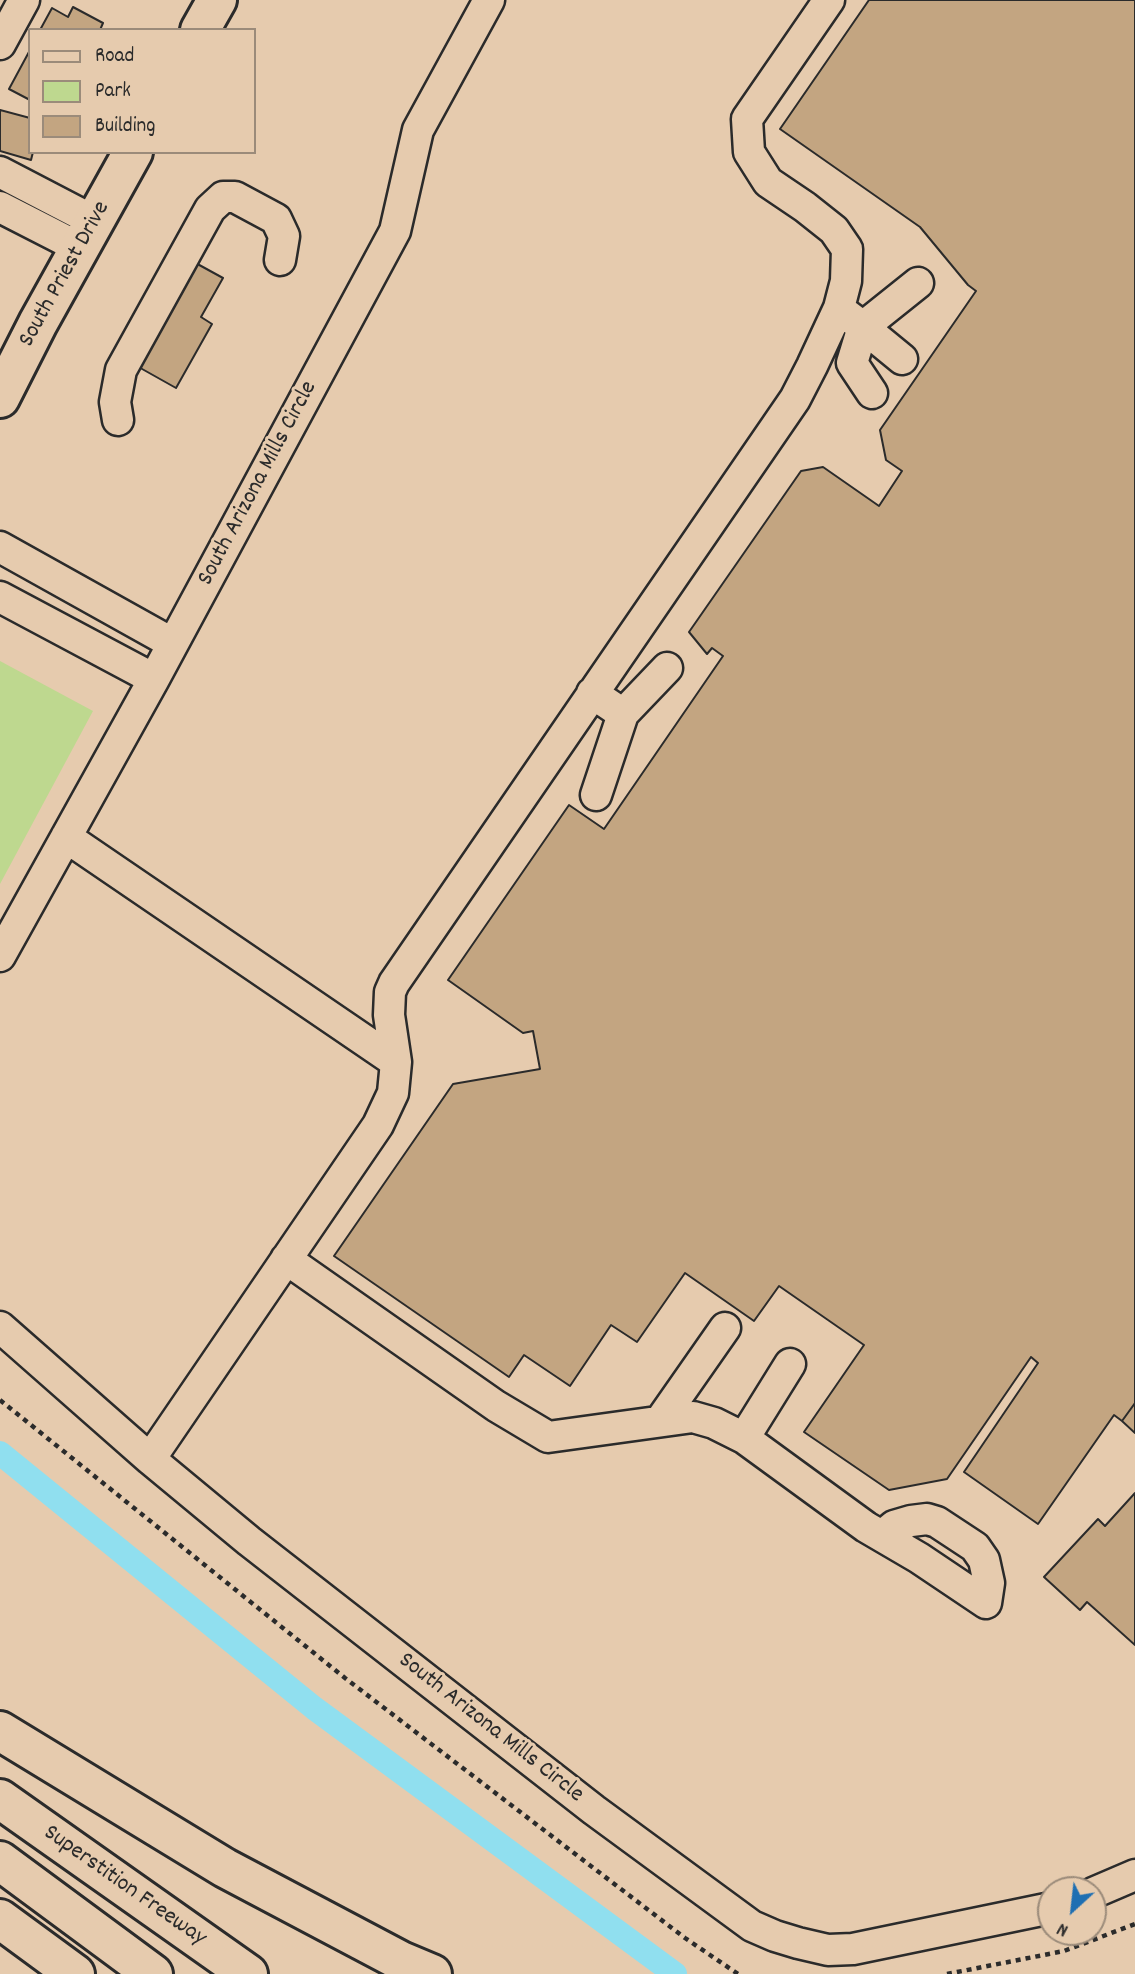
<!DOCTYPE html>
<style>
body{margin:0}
#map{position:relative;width:1135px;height:1974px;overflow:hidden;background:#e6cbae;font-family:Dekko,sans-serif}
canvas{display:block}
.legend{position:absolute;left:28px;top:28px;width:228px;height:126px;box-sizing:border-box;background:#e6cbae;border:2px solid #9b8b7a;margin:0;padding:9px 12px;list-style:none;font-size:21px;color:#2b2b2b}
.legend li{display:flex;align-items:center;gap:14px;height:35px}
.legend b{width:35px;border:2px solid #9b8b7a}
.north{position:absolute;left:1037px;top:1876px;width:70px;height:70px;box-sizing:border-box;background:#e6cbae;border:2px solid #9b8b7a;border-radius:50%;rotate:207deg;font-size:19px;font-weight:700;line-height:28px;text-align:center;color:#2b2b2b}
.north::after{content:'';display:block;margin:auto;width:24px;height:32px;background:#1f6fb2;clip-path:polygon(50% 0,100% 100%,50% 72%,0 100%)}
</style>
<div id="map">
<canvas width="1135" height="1974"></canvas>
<ul class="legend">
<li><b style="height:9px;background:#e6cbae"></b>Road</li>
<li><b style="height:19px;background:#bed88f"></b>Park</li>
<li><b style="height:19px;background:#c3a581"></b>Building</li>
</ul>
<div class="north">N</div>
</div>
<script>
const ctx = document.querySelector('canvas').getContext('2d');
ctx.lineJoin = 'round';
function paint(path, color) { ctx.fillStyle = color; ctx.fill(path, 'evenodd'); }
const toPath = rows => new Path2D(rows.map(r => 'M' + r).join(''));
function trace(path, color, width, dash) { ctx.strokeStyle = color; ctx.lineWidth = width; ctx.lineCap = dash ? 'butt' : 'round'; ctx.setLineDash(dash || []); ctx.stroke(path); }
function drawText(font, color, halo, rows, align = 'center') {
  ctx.font = font + ' Dekko,sans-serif'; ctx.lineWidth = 6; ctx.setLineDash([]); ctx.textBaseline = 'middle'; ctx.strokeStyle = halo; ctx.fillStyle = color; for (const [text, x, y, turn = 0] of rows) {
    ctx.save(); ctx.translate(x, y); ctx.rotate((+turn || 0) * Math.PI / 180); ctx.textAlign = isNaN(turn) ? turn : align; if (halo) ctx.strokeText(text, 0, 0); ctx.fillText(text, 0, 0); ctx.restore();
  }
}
paint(toPath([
 [0,661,93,711,0,884]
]), '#bed88f');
trace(toPath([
 [0,1453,314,1708,675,1974]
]), '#90dfef', 24);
const building = toPath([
 [869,0,1135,0,1135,1403,1122,1421,1114,1415,1038,1524,964,1472,1038,1363,1031,1357,947,1479,889,1490,804,1432,864,1345,779,1286,754,1321,685,1273,637,1342,611,1325,570,1386,524,1355,509,1377,334,1256,453,1084,540,1069,533,1031,523,1033,448,980,569,805,604,829,723,656,712,648,707,654,689,632,801,471,823,467,879,506,902,471,886,460,880,430,976,291,968,285,920,227,780,129,869,0],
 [73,7,103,23,100,30,40,30,52,8,68,17,73,7],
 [30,50,30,100,9,89,30,50],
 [0,110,30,118,30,152,33,152,31,160,0,151,0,110],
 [192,261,223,278,201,317,212,324,176,388,135,365,192,261],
 [1135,1403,1135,1433,1122,1421,1135,1403],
 [1135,1493,1135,1645,1087,1602,1080,1610,1044,1577,1098,1519,1105,1526,1135,1493]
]);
paint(building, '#c3a581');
trace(building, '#2b2b2b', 2);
const minor = toPath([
 [0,44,24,0],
 [0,172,94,221],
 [0,207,80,248],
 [847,315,863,327,918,283],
 [872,393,852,363,863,327,902,359],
 [118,420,115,402,121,370,210,209,223,197,235,197,276,219,284,236,280,260],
 [0,547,172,643],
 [0,597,154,679],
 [592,693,623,714,596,795],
 [623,714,667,668],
 [66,837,396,1062],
 [0,956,154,679,395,231,418,130,489,0],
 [286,1259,496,1406,548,1437,693,1417,714,1423,744,1438,866,1527,919,1558,986,1603,989,1583,984,1560,975,1547,937,1522,927,1519,911,1521,894,1526,882,1536],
 [0,1327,150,1459,249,1541,594,1810,752,1926,775,1936,798,1943,828,1950,853,1949,1051,1908],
 [660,1421,725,1328],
 [744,1438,790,1364],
 [150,1459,378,1125,393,1093,396,1062,389,1015,390,992,394,983,795,399,812,366,839,308,846,281,847,249,834,230,805,207,768,182,749,152,747,119,829,0],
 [1093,1893,1135,1875]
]);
const major = toPath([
 [200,30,217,0],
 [0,398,38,323,133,152]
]);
const highway = toPath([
 [0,1731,225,1868,401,1961,432,1974],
 [0,1799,248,1974],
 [0,1861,153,1974],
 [0,1919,75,1974]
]);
trace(minor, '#2b2b2b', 35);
trace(major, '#2b2b2b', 44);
trace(highway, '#2b2b2b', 44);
trace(toPath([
 [0,1400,345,1678,685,1938,738,1974],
 [947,1974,1064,1951,1135,1924]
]), '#2b2b2b', 4.5, [5, 5]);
trace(minor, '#e6cbae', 30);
trace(major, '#e6cbae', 38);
trace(highway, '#e6cbae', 38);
drawText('24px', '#2b2b2b', '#e6cbae', [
 ["South Priest Drive",66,275,-61],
 ["South Arizona Mills Circle",259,484,-62],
 ["South Arizona Mills Circle",490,1729,38],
 ["Superstition Freeway",124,1887,35]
]);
</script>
